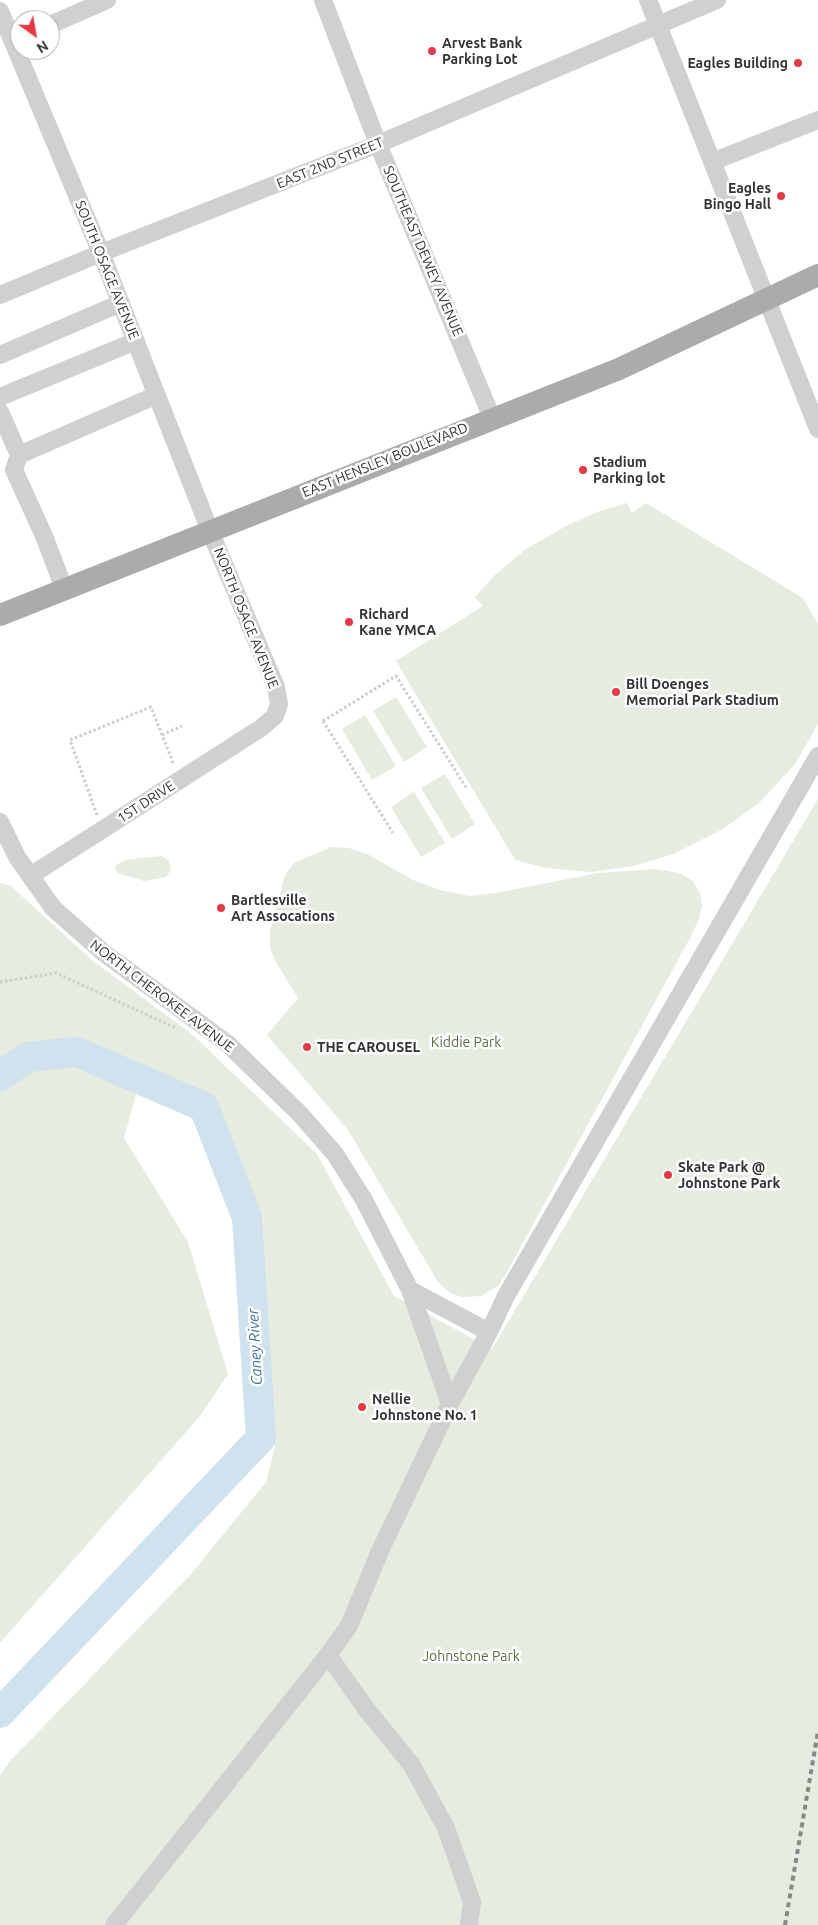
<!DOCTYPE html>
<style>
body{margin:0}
#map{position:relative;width:818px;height:1925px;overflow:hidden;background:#fff;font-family:Ubuntu,sans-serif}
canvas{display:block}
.north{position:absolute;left:10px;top:10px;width:50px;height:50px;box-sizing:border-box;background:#fff;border:1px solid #adadad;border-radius:50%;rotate:148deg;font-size:14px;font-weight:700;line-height:20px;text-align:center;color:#333}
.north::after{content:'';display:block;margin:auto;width:18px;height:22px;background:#e63946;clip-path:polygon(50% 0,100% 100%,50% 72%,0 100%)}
</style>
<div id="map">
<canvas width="818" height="1925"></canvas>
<div class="north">N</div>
</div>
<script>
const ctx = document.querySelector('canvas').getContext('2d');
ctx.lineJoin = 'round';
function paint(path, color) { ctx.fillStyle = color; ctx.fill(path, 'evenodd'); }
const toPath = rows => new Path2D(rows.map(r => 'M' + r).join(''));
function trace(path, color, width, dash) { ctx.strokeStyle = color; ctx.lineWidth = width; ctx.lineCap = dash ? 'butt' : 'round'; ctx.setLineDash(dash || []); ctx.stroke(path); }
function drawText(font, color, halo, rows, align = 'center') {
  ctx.font = font + ' Ubuntu,sans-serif'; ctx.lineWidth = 5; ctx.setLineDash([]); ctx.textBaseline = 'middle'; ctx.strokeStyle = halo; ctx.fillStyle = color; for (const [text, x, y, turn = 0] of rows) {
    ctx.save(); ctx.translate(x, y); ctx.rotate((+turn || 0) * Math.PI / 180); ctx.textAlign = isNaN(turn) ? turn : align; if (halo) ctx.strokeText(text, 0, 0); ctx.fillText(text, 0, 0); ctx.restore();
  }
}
paint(toPath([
 [627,503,632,513,646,503,803,598,818,624,818,724,795,764,760,802,723,829,673,854,634,866,591,872,546,868,515,860,396,661,483,606,475,597,495,575,526,549,566,526,597,512],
 [396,697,427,747,404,762,373,711],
 [365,715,396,766,372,780,342,729],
 [445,774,475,824,452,839,421,788],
 [414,792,445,843,421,857,391,807],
 [818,799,818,1925,0,1925,0,1776,10,1761,191,1574,266,1482,275,1446,258,1206,210,1094,144,1066,124,1138,188,1242,228,1374,200,1416,0,1643,0,883,11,886,93,961,193,1035,317,1154,394,1296,492,1349],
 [331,847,349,848,369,855,413,880,440,890,469,896,496,893,598,873,655,869,680,873,693,881,700,893,702,905,699,919,691,936,505,1276,498,1286,481,1296,462,1297,450,1293,438,1282,348,1130,267,1035,298,998,276,962,270,948,270,931,285,875,294,863],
 [162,856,169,861,171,870,166,877,144,881,117,873,115,866,125,860]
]), '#e6ecdf');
trace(toPath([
 [0,1076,28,1057,77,1052,204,1107,247,1218,261,1438,0,1713]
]), '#cfe2ee', 30);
trace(toPath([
 [323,721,396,676,467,789],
 [323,721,393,833],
 [162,735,182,726],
 [97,815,70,740,151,707,174,765],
 [0,982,56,973,176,1028]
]), '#cdcdcd', 3, [2.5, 2.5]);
trace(toPath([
 [323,0,378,144,492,418],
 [648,0,818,429],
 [0,11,101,253,210,531,276,687,279,704,275,716,261,728,30,876],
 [50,25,107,0],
 [714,161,818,120],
 [0,295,101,253,378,144,717,0],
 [0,355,121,303],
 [0,397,136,341],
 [0,412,19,455],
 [65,591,44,536,14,470,19,455,157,395],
 [0,822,17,857,53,908,104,953,228,1044,300,1114,335,1154,364,1200,410,1290,450,1404],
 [410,1290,489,1332,506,1296,818,756],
 [328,1655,349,1626,380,1551,450,1404,489,1332],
 [114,1925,328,1655,367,1710,411,1764,446,1828,472,1902,469,1925]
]), '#d0d0d0', 18);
trace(toPath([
 [0,615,619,369,818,275]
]), '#ababab', 22);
trace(toPath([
 [785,1925,818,1731]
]), '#888', 4, [5, 4]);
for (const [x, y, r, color] of [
 [432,51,5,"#e63946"],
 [798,63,5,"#e63946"],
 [781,196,5,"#e63946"],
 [583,470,5,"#e63946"],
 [349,622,5,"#e63946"],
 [616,692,5,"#e63946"],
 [221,908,5,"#e63946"],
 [307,1047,5,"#e63946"],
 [668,1175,5,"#e63946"],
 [362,1407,5,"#e63946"]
]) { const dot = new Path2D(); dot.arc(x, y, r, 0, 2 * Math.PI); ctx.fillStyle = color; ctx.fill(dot); trace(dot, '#fff', 2); }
drawText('bold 14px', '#333', '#fff', [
 ["Arvest Bank",442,43],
 ["Parking Lot",442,59],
 ["Eagles Building",788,63,"right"],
 ["Eagles",771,188,"right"],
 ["Bingo Hall",771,204,"right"],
 ["Stadium",593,462],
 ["Parking lot",593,478],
 ["Richard",359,614],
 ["Kane YMCA",359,630],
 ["Bill Doenges",626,684],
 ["Memorial Park Stadium",626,700],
 ["Bartlesville",231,900],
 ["Art Assocations",231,916],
 ["THE CAROUSEL",317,1047],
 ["Skate Park @",678,1167],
 ["Johnstone Park",678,1183],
 ["Nellie",372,1399],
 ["Johnstone No. 1",372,1415]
], 'left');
drawText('14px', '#333', '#fff', [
 ["EAST 2ND STREET",330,163,-22],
 ["SOUTHEAST DEWEY AVENUE",423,251,67],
 ["SOUTH OSAGE AVENUE",107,270,68],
 ["EAST HENSLEY BOULEVARD",385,460,-22],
 ["NORTH OSAGE AVENUE",246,618,68],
 ["1ST DRIVE",146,802,-33],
 ["NORTH CHEROKEE AVENUE",162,996,37]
]);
drawText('14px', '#56703f', '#fff', [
 ["Kiddie Park",466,1042],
 ["Johnstone Park",471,1656]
]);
drawText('italic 15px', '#3f7597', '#fff', [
 ["Caney River",255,1347,-93]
]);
</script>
